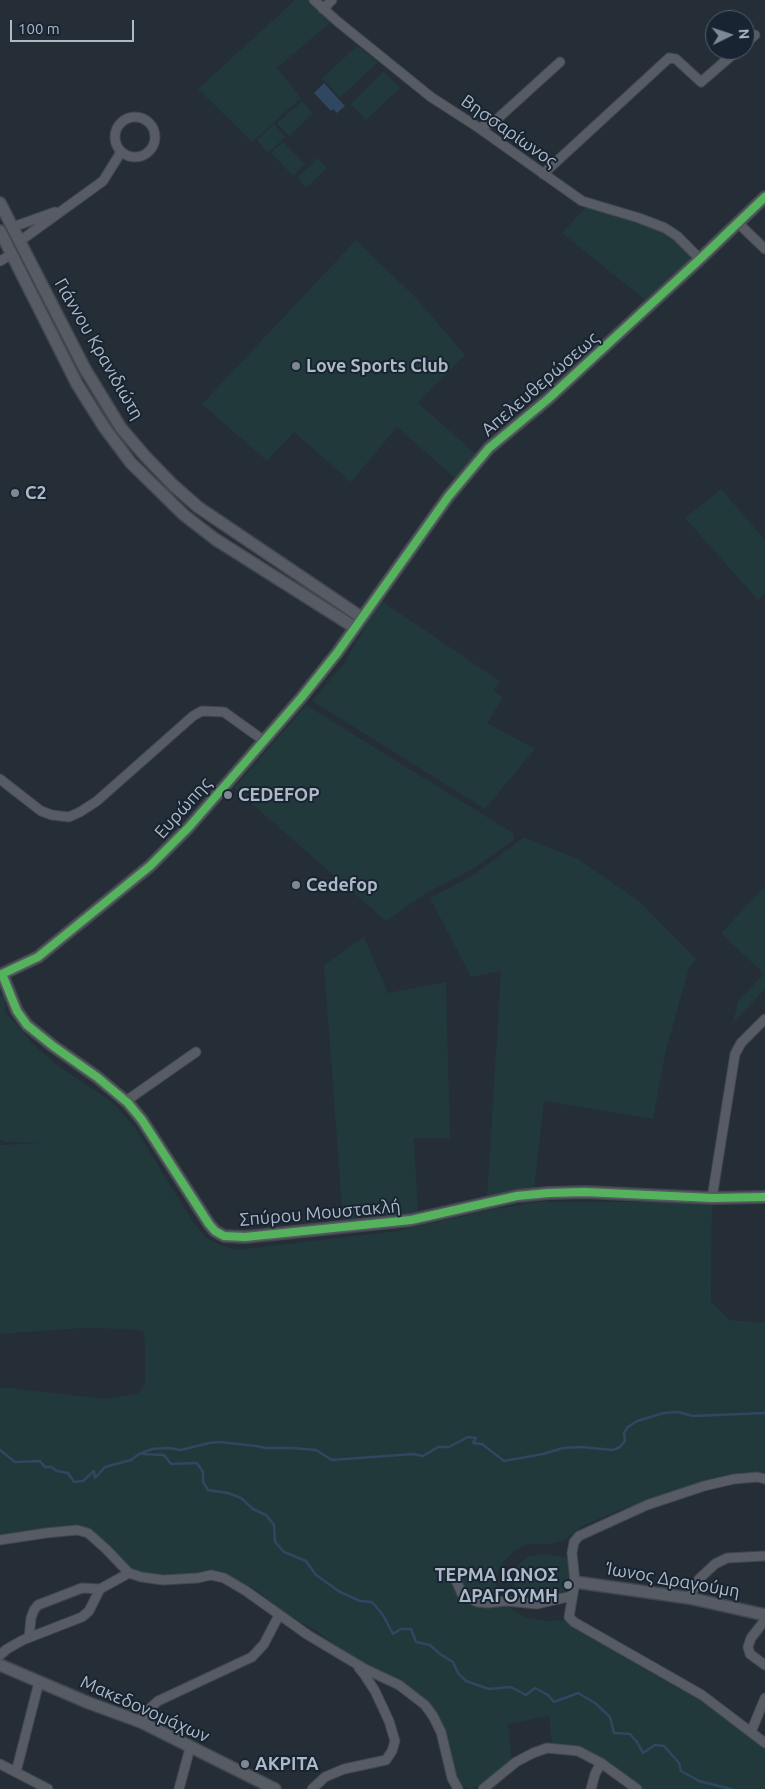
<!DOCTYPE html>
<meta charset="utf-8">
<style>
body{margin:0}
#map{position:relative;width:765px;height:1789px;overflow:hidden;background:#252d36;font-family:Ubuntu,sans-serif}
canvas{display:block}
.north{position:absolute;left:705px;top:10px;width:50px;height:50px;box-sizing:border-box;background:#182431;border:1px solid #54606d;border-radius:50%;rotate:86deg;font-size:14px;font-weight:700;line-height:20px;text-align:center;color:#aeb9c8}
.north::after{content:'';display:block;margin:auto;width:18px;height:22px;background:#7e8895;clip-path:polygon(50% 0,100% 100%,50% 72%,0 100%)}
.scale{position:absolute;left:10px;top:20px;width:124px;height:22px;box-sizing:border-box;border:2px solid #aeb9c8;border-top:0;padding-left:6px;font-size:15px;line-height:18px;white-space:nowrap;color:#aeb9c8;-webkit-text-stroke:4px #182431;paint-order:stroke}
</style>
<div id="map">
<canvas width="765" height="1789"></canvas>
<div class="north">N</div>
<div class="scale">100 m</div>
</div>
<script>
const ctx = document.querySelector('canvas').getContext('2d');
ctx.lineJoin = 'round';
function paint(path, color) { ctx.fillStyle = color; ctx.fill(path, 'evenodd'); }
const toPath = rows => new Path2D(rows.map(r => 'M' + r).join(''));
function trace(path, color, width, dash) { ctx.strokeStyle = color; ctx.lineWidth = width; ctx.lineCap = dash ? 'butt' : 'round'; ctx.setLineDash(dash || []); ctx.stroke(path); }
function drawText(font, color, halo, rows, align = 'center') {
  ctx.font = font + ' Ubuntu,sans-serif'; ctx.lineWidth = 4; ctx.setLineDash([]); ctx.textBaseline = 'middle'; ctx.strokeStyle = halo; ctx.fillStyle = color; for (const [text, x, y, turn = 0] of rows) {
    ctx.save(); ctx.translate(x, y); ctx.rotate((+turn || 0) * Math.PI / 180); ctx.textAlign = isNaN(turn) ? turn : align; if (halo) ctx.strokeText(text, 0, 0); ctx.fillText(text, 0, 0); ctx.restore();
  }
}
paint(toPath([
 [295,0,310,0,332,21,277,68,301,98,252,142,198,89],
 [357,46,378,62,340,98,322,78],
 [384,71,400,88,366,120,351,104],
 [302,101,313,114,289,136,277,123],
 [274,124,285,137,268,153,257,140],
 [283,142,305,164,293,176,271,153],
 [318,158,327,168,306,188,297,178],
 [586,207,651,225,680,240,690,255,689,260,645,300,562,233],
 [356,240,416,298,465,355,418,403,476,454,456,479,397,427,351,482,294,432,267,461,202,404],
 [721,489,765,540,765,593,758,600,685,518],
 [380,600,500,681,494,690,503,698,487,723,535,749,485,809,312,701,344,664],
 [306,705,513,833,514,840,474,868,427,893,386,921,234,788],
 [524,837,578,859,639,901,696,959,689,968,665,1054,653,1119,544,1101,534,1189,487,1198,501,971,471,977,430,898,472,876],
 [765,886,765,989,733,1024,738,1001,764,974,721,933],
 [364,937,388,993,446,982,450,1138,414,1138,418,1214,343,1222,324,965],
 [0,995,5,999,5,1012,35,1046,54,1063,112,1102,121,1111,135,1128,193,1222,206,1238,223,1246,236,1250,397,1231,495,1209,537,1202,712,1202,711,1302,730,1320,765,1323,765,1473,748,1472,731,1474,697,1483,617,1511,582,1526,565,1540,549,1544,527,1544,516,1550,504,1561,499,1571,496,1582,497,1590,503,1603,526,1618,544,1621,571,1620,678,1683,737,1728,754,1737,765,1748,765,1789,642,1789,597,1755,579,1747,565,1744,552,1744,549,1716,508,1724,512,1761,480,1786,469,1789,462,1786,456,1779,441,1725,435,1711,422,1696,410,1687,353,1658,318,1632,283,1612,258,1591,233,1578,186,1579,140,1573,128,1566,104,1541,84,1529,0,1537,0,1387,106,1399,138,1394,145,1383,145,1345,143,1331,128,1329,82,1328,0,1334,0,1145,42,1143,6,1142,0,1140],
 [543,1554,566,1557,570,1569,566,1591,551,1598,536,1599,522,1597,514,1585,515,1568,527,1557]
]), '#22393c');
paint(toPath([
 [324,83,345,106,337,113,333,109,331,111,314,93]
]), '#304761');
trace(toPath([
 [0,1450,15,1462,40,1461,45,1467,51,1467,57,1471,68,1473,74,1482,83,1481,94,1471,95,1478,105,1467,131,1460,139,1454,152,1449,168,1448,181,1450,209,1443,220,1442,256,1446,266,1448,292,1448,316,1450,332,1460,413,1454,423,1456,438,1447,449,1447,468,1437,476,1438,473,1443,482,1444,504,1461,543,1454,563,1448,581,1447,613,1450,620,1447,625,1441,624,1433,628,1427,637,1421,664,1413,678,1412,693,1416,765,1413],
 [142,1454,164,1455,171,1464,197,1463,203,1472,203,1482,208,1490,228,1493,241,1498,253,1509,266,1515,274,1525,275,1542,284,1552,306,1561,316,1575,340,1592,360,1601,372,1602,383,1615,393,1634,401,1629,411,1629,416,1642,430,1645,440,1654,453,1662,458,1673,466,1681,489,1689,511,1687,526,1695,535,1688,548,1695,554,1702,578,1693,595,1703,610,1717,614,1733,630,1734,637,1742,643,1753,655,1745,664,1746,679,1763,681,1771,699,1781,731,1789]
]), '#304761', 2.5);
const minor = toPath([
 [314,0,337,21,431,97,479,128,582,201,639,218,665,228,677,236,700,259],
 [323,9,332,0],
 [745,44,755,35],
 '115 137a20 20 0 1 1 40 0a20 20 0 1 1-40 0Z',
 [479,128,495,121,560,62],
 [543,174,669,58,676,59,701,82,738,50],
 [738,223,765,249],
 [13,227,55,212],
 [20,241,103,181,121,152],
 [0,261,12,254],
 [0,779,41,811,52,815,69,817,80,812,97,801,193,716,202,711,224,712,263,740],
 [126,1101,196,1052],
 [712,1198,735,1054,741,1043,765,1019],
 [765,1479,757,1477,734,1479,704,1486,647,1505,579,1536,574,1542,572,1553,575,1582,569,1617,574,1622,702,1695,765,1743],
 [0,1540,46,1533,77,1530,88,1533,106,1549,129,1573,141,1577,163,1580,198,1578,211,1575,224,1578,246,1591,308,1635,365,1669,399,1685,425,1705,433,1716,441,1732,452,1778,458,1789],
 [453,1574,462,1594,477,1602,488,1603,506,1601,537,1604,572,1596],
 [689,1598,699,1579,715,1564,727,1558,765,1556],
 [765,1620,751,1638,748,1647,750,1654,765,1665],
 [29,1637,31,1618,34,1610,38,1605,82,1588,100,1589],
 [0,1655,7,1649,23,1640,82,1617,89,1611,100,1589,129,1573],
 [141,1722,145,1713,158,1701,252,1657,264,1644,279,1615],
 [751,1732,765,1698],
 [0,1764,48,1789],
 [16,1772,39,1682],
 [179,1789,190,1748],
 [312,1789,325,1777,344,1769,386,1760,392,1751,395,1741,389,1721,375,1691,364,1674,359,1668],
 [483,1789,516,1762,533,1753,547,1748,578,1751,601,1763,637,1789],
 [591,1789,595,1774,601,1763]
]);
const tertiary = toPath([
 [0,203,85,369,121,428,145,456,173,485,198,507,361,617],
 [0,231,77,384,104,427,131,463,184,515,215,539,354,627],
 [2,974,17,1011,27,1025,53,1046,97,1077,128,1103,142,1120,209,1224,215,1231,224,1236,245,1237,411,1220,517,1196,548,1193,585,1192,712,1198,765,1197],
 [0,975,38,957,150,866,189,827,301,698,337,653,448,497,489,448,548,399,700,259,765,197],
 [575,1582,689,1598,765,1615],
 [0,1665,89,1703,141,1722,275,1789]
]);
trace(minor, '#42474e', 11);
trace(tertiary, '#42474e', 14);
trace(minor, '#565b64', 9);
trace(tertiary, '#565b64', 11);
trace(toPath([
 [2,974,17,1011,27,1025,53,1046,97,1077,128,1103,142,1120,209,1224,215,1231,224,1236,245,1237,411,1220,517,1196,548,1193,585,1192,712,1198,765,1197],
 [0,975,38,957,150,866,189,827,301,698,337,653,448,497,489,448,548,399,700,259,765,197]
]), '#56b35d', 8);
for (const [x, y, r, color] of [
 [296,366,5,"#7e8895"],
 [15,493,5,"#7e8895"],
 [228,795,5,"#7e8895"],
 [296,885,5,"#7e8895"],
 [568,1585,5,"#7e8895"],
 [245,1764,5,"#7e8895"]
]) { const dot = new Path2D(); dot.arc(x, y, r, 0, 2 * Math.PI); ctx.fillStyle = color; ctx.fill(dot); trace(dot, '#182431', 2); }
drawText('18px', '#aeb9c8', '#182431', [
 ["Βησσαρίωνος",509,131,35],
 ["Γιάννου Κρανιδιώτη",99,349,60],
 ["Απελευθερώσεως",540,384,-41],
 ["Ευρώπης",183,808,-48],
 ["Σπύρου Μουστακλή",320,1213,-5],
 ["Ίωνος Δραγούμη",673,1580,10],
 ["Μακεδονομάχων",145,1709,24]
]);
drawText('bold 18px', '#aeb9c8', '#182431', [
 ["Love Sports Club",306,366],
 ["C2",25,493],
 ["CEDEFOP",238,795],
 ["Cedefop",306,885],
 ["ΤΕΡΜΑ ΙΩΝΟΣ",558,1575,"right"],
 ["ΔΡΑΓΟΥΜΗ",558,1596,"right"],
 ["ΑΚΡΙΤΑ",255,1764]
], 'left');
</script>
